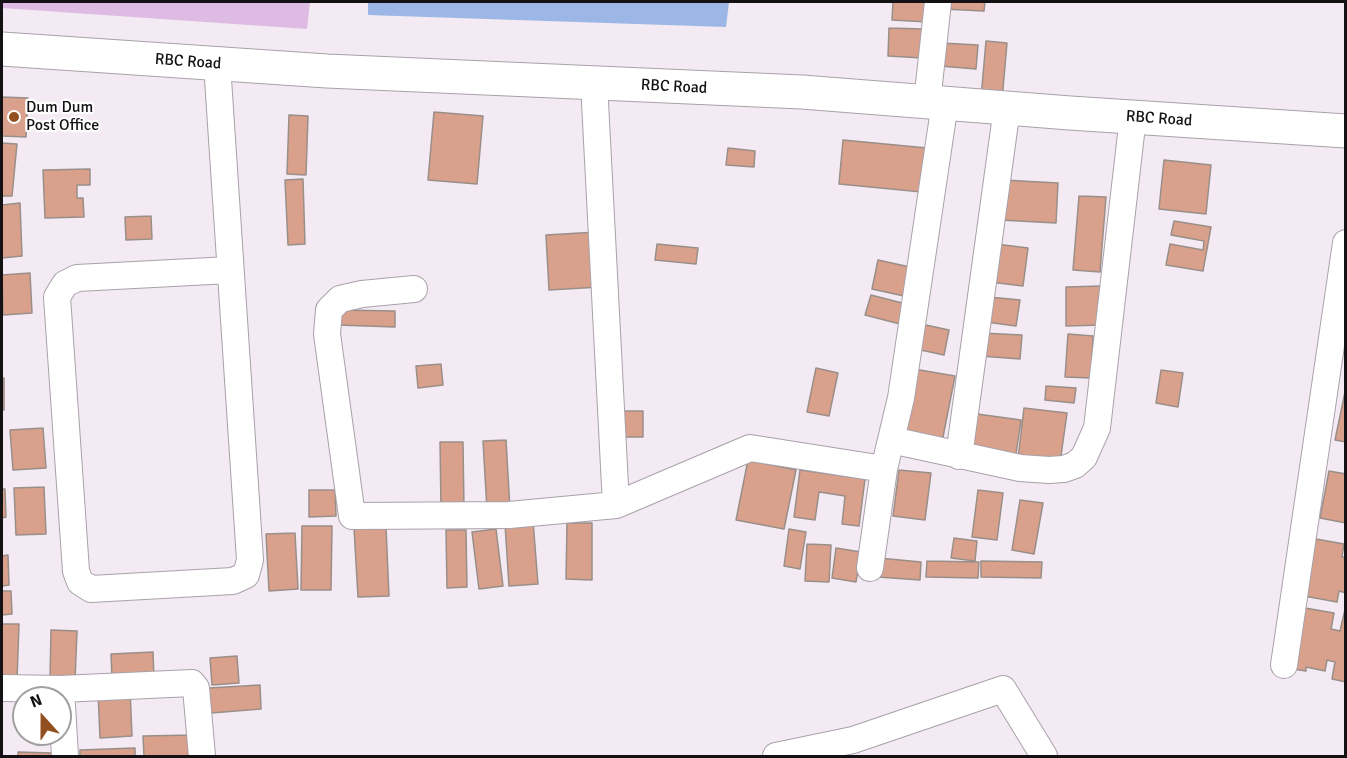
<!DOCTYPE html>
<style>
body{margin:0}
#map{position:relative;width:1347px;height:758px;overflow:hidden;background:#f3eaf4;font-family:Signika,sans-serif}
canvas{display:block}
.frame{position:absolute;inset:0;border:3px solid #141114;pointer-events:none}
.north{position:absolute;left:12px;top:686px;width:60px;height:60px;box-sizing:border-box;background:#fff;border:2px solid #a1a0a1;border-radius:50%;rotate:339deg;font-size:16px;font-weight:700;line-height:24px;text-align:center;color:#141114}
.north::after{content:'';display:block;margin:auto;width:21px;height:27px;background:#924f1f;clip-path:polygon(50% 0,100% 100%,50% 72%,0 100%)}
</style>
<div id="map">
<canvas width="1347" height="758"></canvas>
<div class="frame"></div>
<div class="north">N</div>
</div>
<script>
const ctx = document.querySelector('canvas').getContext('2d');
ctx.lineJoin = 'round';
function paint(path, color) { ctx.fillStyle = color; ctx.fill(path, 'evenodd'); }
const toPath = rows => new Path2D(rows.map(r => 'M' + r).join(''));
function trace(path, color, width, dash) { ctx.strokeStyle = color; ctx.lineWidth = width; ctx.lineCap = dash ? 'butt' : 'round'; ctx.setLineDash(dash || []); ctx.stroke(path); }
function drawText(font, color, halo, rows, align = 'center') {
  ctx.font = font + ' Signika,sans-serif'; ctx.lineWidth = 4.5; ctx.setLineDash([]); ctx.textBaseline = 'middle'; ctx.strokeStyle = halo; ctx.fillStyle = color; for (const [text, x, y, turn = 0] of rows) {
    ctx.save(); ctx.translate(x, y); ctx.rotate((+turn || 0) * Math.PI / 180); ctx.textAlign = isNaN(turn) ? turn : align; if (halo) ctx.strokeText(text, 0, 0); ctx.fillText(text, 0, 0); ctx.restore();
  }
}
paint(toPath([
 [2,2,310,2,307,29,2,8]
]), '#debbe3');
paint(toPath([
 [368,2,729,2,726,27,368,15]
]), '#9cb7e6');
const building = toPath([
 [893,2,929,2,928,22,892,20,893,2],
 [943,2,985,2,984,11,943,9,943,2],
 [889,28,923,29,922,58,888,56,889,28],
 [986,41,1007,43,1002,100,981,98,986,41],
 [941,43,978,45,976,69,940,66,941,43],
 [2,97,28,98,26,137,2,136,2,97],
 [434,112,483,116,477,184,428,180,434,112],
 [289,115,308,116,306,175,287,174,289,115],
 [843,140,927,148,922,192,839,184,843,140],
 [2,143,17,144,12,196,2,196,2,143],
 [728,148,755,151,754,167,726,165,728,148],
 [1164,160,1211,165,1206,214,1159,209,1164,160],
 [90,169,90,185,77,185,77,198,83,198,84,217,45,218,43,170,90,169],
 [303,179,305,244,288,245,285,180,303,179],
 [1003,180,1058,183,1056,223,1000,220,1003,180],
 [1079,196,1106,197,1100,272,1073,270,1079,196],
 [20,203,22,256,2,258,2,205,20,203],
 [151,216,152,239,126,240,125,217,151,216],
 [1174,221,1211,227,1203,271,1166,265,1170,244,1203,250,1204,241,1171,235,1174,221],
 [597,232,600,287,549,290,546,235,597,232],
 [657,244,698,248,696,264,655,260,657,244],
 [996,244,1028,248,1023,286,990,282,996,244],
 [878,260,910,267,904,296,872,289,878,260],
 [30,273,32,313,3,315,2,275,30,273],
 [1102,286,1102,325,1066,326,1066,287,1102,286],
 [871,295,906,304,900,324,865,315,871,295],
 [989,297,1020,300,1016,326,986,322,989,297],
 [338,310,395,311,395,327,337,325,338,310],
 [921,324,949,330,944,355,916,349,921,324],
 [981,333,1022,335,1020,359,980,356,981,333],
 [1068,334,1093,336,1091,378,1065,377,1068,334],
 [441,364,443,385,418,388,416,366,441,364],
 [816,368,838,373,829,416,807,412,816,368],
 [914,369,955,376,942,442,901,434,914,369],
 [1161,370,1183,373,1178,407,1156,403,1161,370],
 [2,378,4,378,4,410,2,410,2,378],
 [1046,386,1076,388,1074,403,1045,400,1046,386],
 [1346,387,1346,442,1335,440,1346,387],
 [1024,408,1067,413,1060,463,1018,458,1024,408],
 [616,411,643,411,643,437,615,437,616,411],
 [970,413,1021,420,1016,454,965,447,970,413],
 [43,428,46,468,13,470,10,430,43,428],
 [506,440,510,509,487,510,483,441,506,440],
 [440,442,463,442,464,509,441,509,440,442],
 [748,460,796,470,784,529,736,520,748,460],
 [800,470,865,479,859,526,842,524,845,496,819,492,815,520,794,517,800,470],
 [899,470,931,473,925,520,893,516,899,470],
 [1329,471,1346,474,1346,523,1320,518,1329,471],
 [44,487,46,534,16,535,14,488,44,487],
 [2,489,5,489,6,517,2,518,2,489],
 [309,490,335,490,336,516,309,517,309,490],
 [978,490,1003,493,997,540,972,537,978,490],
 [1020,500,1043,503,1034,554,1012,550,1020,500],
 [533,521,538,584,509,586,505,524,533,521],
 [567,523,592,523,592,580,566,579,567,523],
 [302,526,332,526,331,590,301,590,302,526],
 [386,527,389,596,358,597,354,528,386,527],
 [496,529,503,586,479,589,472,532,496,529],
 [789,529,806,532,800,569,784,566,789,529],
 [446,530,466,530,467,587,447,588,446,530],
 [295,533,298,589,269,591,266,534,295,533],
 [954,538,977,541,975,561,951,558,954,538],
 [1316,539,1344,544,1342,557,1346,557,1346,593,1339,591,1337,602,1304,596,1316,539],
 [807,544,831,545,829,582,805,581,807,544],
 [836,548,861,552,856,582,832,578,836,548],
 [8,555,9,585,2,586,2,556,8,555],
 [879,558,921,562,920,580,878,577,879,558],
 [927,561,979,562,978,578,926,577,927,561],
 [981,561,1042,562,1041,578,981,577,981,561],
 [2,591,11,591,12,614,2,615,2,591],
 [1346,605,1346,682,1332,679,1335,662,1327,660,1325,671,1306,667,1306,671,1293,669,1305,608,1334,613,1331,629,1340,631,1346,605],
 [2,624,19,624,17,681,2,681,2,624],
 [51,630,77,631,75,681,50,680,51,630],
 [153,652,154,678,112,679,111,654,153,652],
 [237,656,239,683,212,685,210,658,237,656],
 [260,685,261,709,211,713,209,688,260,685],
 [130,689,132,736,100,738,98,691,130,689],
 [193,735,194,756,144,756,143,736,193,735],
 [135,748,135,756,80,756,80,750,135,748],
 [18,752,53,753,53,756,18,756,18,752]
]);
paint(building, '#d9a18b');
trace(building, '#9a8e89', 1.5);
const street = toPath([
 [217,64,250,560,246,575,233,581,91,589,80,582,76,571,57,297,65,284,77,278,230,270],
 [594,83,616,505],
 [927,102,938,2],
 [414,289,362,294,340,299,329,310,327,334,352,516,509,515,616,505,750,448,884,469,901,398,945,103],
 [891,440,1020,468,1049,470,1064,469,1075,465,1084,457,1097,428,1133,117],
 [959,456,1007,108],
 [870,568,884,469],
 [1284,665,1346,243],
 [2,688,61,689,65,756],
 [61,689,192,683,196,688,202,756],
 [776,756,853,740,1003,689,1044,756]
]);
const secondary = toPath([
 [2,49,327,71,802,92,1070,113,1346,131]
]);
trace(street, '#a9a1aa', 28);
trace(secondary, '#a9a1aa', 35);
trace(street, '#fff', 26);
trace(secondary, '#fff', 33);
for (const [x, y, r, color] of [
 [14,117,6,"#924f1f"]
]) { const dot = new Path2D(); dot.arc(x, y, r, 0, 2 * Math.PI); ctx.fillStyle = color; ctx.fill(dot); trace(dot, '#fff', 2); }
drawText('16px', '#141114', '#fff', [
 ["RBC Road",188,62,4],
 ["RBC Road",674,87,3],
 ["RBC Road",1159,119,4]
]);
drawText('16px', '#141114', '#fff', [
 ["Dum Dum",26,108],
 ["Post Office",26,126]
], 'left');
</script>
